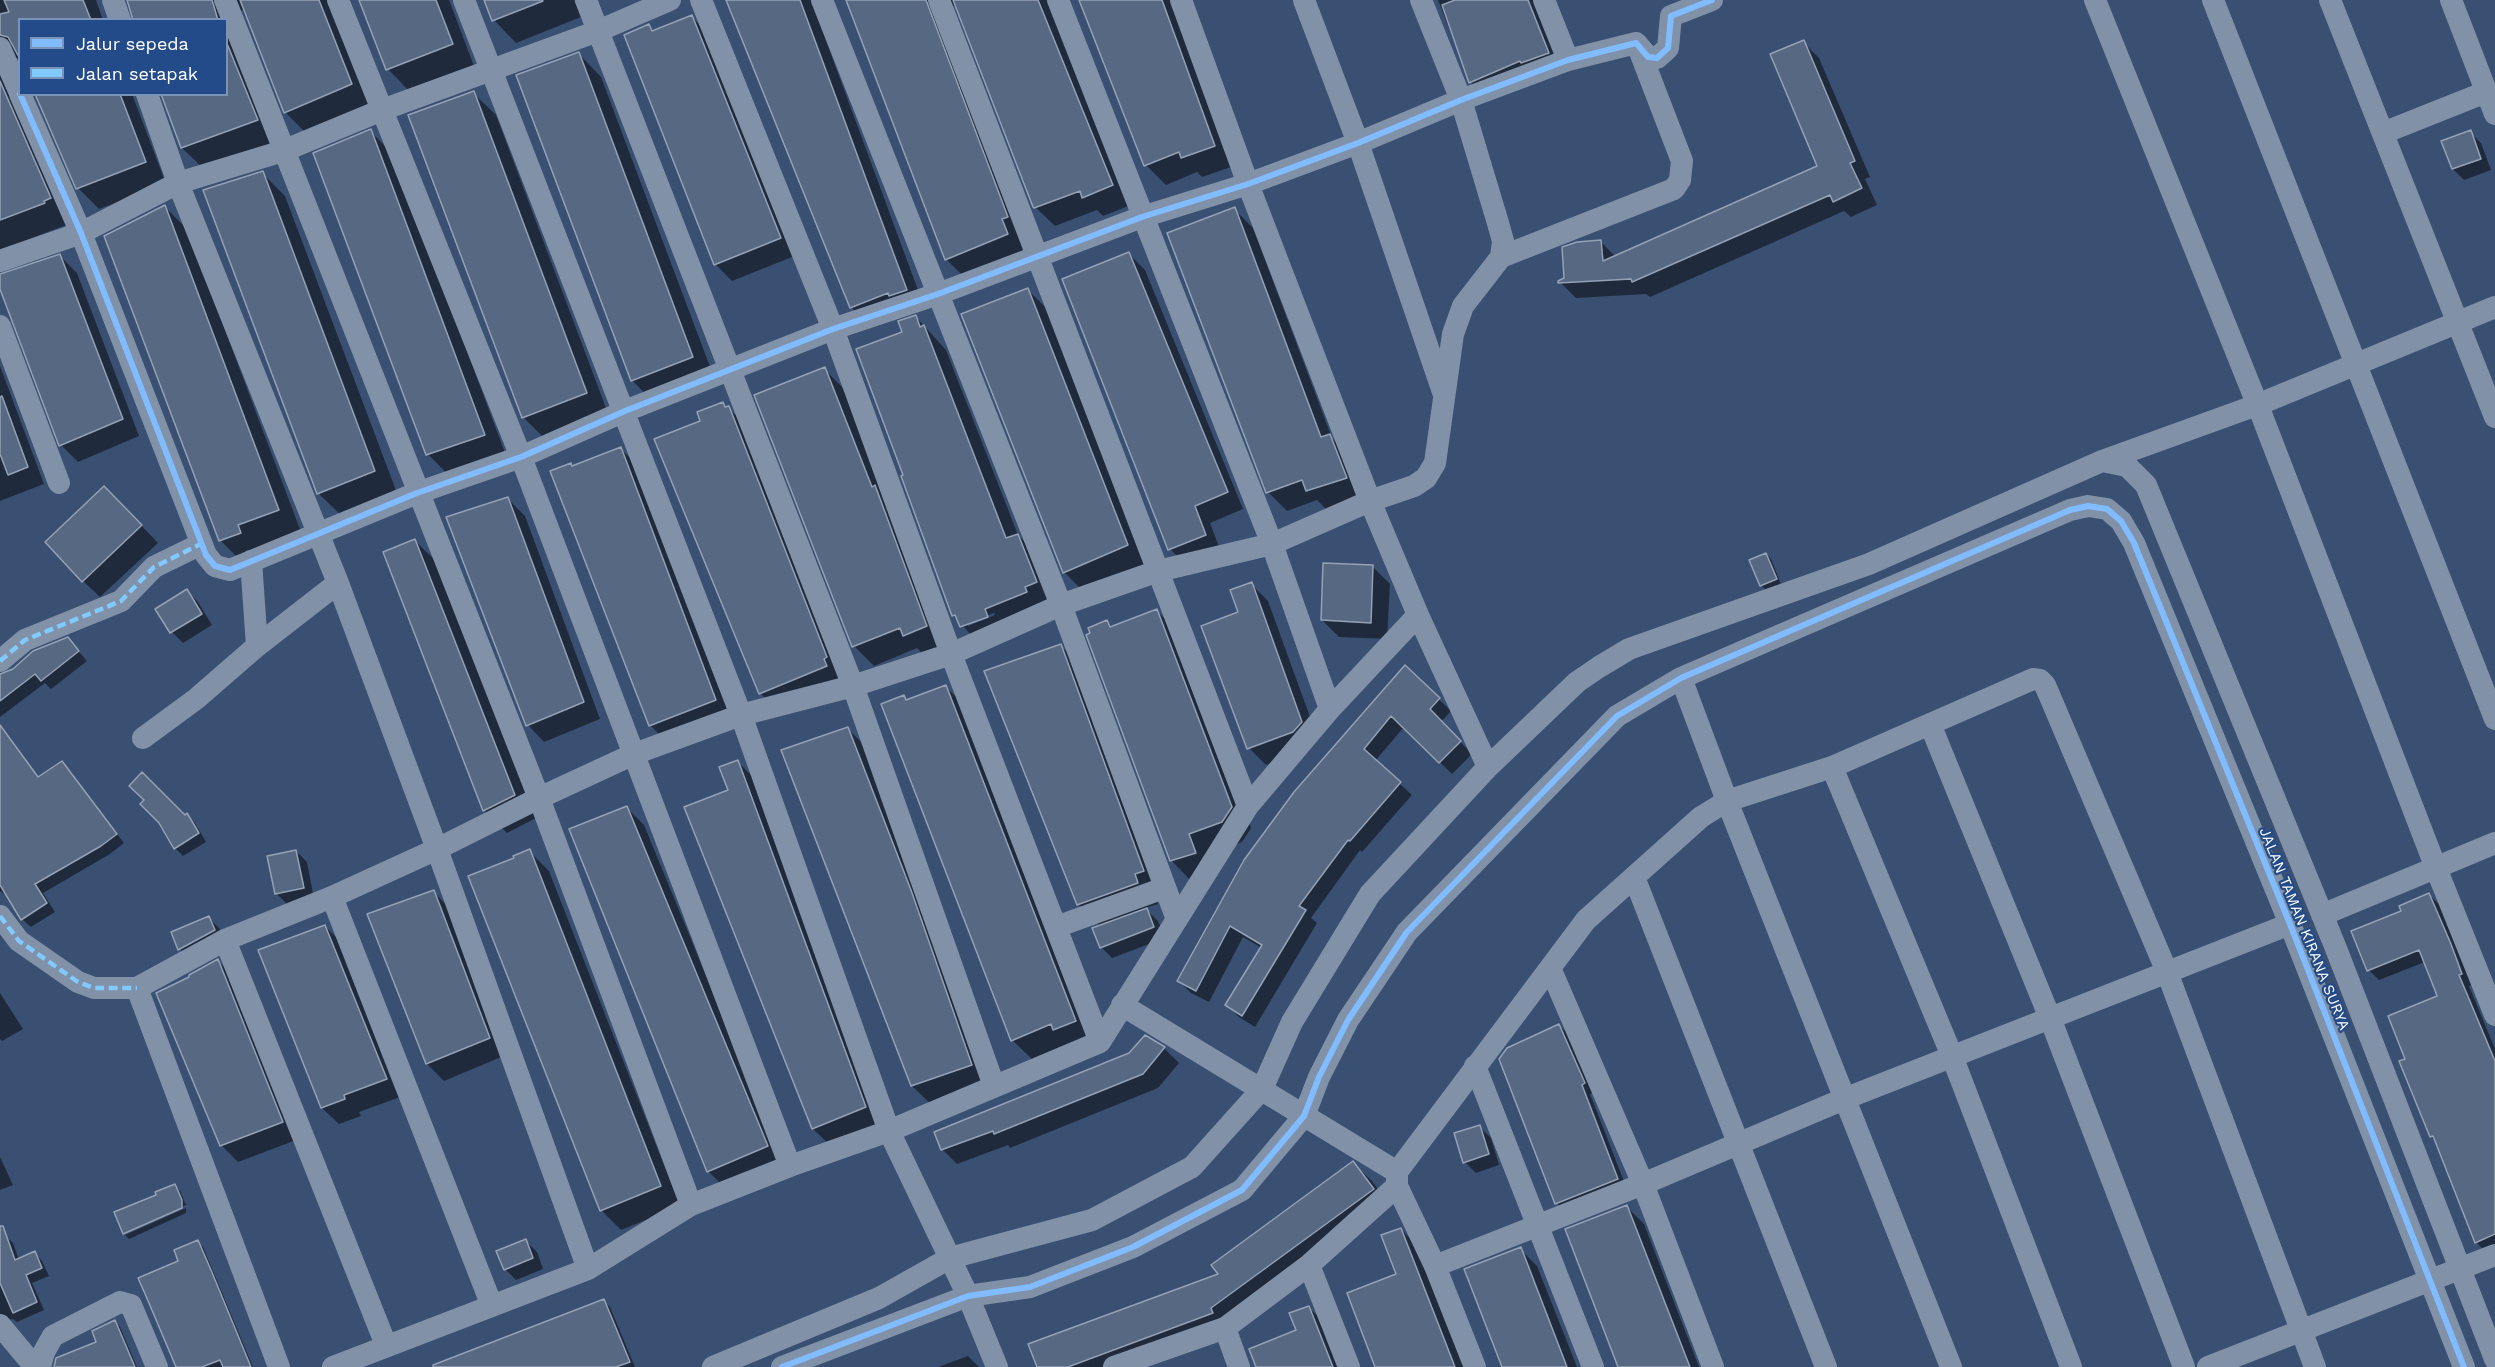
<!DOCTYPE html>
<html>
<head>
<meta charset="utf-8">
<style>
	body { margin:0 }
	#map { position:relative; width:2495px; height:1367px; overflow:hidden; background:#3a5072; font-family:"Work Sans",sans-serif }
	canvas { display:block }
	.legend { position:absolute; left:18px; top:18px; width:210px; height:78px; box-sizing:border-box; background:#234b89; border:2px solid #7b93b8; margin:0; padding:8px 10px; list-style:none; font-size:18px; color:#fff }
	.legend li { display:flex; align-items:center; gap:12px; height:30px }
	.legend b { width:30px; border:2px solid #7b93b8 }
</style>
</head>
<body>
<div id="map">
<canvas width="2495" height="1367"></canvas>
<ul class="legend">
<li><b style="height:8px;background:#80bcff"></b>Jalur sepeda</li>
<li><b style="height:8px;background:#80caff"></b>Jalan setapak</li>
</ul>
</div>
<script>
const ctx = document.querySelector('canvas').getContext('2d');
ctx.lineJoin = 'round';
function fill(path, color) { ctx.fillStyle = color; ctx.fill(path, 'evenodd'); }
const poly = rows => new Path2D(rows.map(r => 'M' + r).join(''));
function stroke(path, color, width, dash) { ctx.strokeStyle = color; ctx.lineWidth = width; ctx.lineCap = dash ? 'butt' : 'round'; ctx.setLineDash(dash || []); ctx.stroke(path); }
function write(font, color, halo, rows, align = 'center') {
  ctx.font = font + ' "Work Sans",sans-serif'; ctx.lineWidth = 4.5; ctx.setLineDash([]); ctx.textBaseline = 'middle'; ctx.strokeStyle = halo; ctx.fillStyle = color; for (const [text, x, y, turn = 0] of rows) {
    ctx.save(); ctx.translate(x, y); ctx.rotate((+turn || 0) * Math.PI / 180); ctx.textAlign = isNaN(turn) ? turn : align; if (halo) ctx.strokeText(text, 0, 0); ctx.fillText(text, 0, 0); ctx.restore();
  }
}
fill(poly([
	[0,0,96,0,103,20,20,20,20,57,10,62,66,225,0,250],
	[129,0,332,0,373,107,308,135,285,112,244,9,236,15,279,143,205,170,182,148,162,94,226,94,226,20,134,20],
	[361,0,449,0,474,66,410,92,388,69],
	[486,0,574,0,581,17,516,43,494,20],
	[728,0,811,0,925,309,870,326,851,307],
	[848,0,1047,0,1131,205,1103,216,1097,210,1055,226,1034,206,957,6,953,6,1026,253,965,278,946,259],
	[1081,0,1173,0,1234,166,1202,177,1197,172,1166,185,1146,165],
	[1438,0,1533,0,1558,63,1481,92,1470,82],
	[692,17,709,34,797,255,732,281,715,264,649,26,655,32],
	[1803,42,1819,58,1870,177,1865,179,1877,205,1851,217,1844,211,1650,297,1646,294,1576,298,1560,282,1566,279,1601,242,1616,257,1819,167],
	[579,54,601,77,715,380,654,403,632,380],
	[473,93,496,115,609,416,546,440,523,417],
	[37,94,132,94,166,184,99,209,78,188],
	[370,131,393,154,507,458,450,477,428,454,315,154],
	[2470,132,2481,143,2491,170,2464,180,2453,169],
	[262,173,285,196,397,493,341,515,318,493],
	[165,207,187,229,301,532,243,563,220,540],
	[1234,209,1253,228,1332,438,1348,455,1365,497,1326,509,1317,500,1287,511,1268,492],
	[1129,254,1145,270,1243,509,1210,523,1221,552,1186,565,1170,549],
	[60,256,77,273,139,436,78,462,61,445,0,285,0,276],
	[1028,290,1048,310,1147,565,1084,592,1064,572],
	[916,317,946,350,1018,535,1041,558,1059,605,984,649,953,615,905,476,904,333],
	[994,613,995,615,968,626,968,623],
	[0,366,44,484,0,501],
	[824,369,844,389,946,646,924,655,917,648,874,666,854,646],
	[723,404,749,427,846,677,781,713,760,693,702,422],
	[621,449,638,466,732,717,667,742,650,725,573,468],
	[508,499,525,516,600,719,544,742,528,725,448,518],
	[121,504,158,543,100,597,83,581],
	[415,541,438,563,536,818,507,833,484,810],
	[1766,554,1771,559,1781,584,1766,590,1761,585],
	[1373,567,1390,584,1387,639,1339,637,1322,620],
	[1251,584,1268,601,1318,739,1310,749,1266,765,1249,748,1240,613],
	[187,591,198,602,212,625,183,643,172,632,157,609],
	[1157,611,1177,631,1251,828,1242,842,1208,855,1191,881,1171,860,1107,622,1113,628],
	[68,639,87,661,51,689,45,683,0,717,0,676],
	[1061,646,1081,666,1164,891,1154,895,1158,904,1145,908,1158,921,1165,938,1112,958,1101,947,1101,927,1078,904],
	[1405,667,1451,711,1441,722,1472,754,1452,774,1404,727,1375,761,1412,795,1362,852,1360,850,1311,918,1317,923,1255,1027,1239,1017,1227,1005,1262,948,1243,937,1209,1002,1191,993,1179,981],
	[946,687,968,709,1097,1044,1035,1062,1012,1040,904,697,908,701],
	[0,726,39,778,62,763,124,843,110,854,43,893,55,912,31,927,22,919,10,898,0,891],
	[847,728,870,751,994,1087,935,1108,912,1086],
	[738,762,758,782,885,1127,833,1148,813,1129],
	[627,808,644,825,783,1163,725,1188,708,1171],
	[187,815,195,823,206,842,183,856,175,848,160,822],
	[296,851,307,862,314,899,287,904,276,893],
	[529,851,549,871,680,1206,621,1230,601,1210,516,859],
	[434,892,450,909,506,1055,444,1081,427,1064,369,915],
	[2429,895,2440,905,2472,985,2469,986,2495,1049,2495,1249,2486,1252,2476,1242,2437,1142,2431,1136,2407,1059,2439,997,2425,962,2379,980,2369,970,2403,911],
	[209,918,220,929,225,942,191,960,180,949,173,932],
	[325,926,342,943,403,1096,359,1112,361,1116,339,1124,322,1108],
	[218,961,235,978,299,1139,238,1162,221,1145,191,978],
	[0,993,23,1029,2,1041,0,1039],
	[1559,1025,1569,1035,1594,1093,1590,1094,1627,1189,1566,1213,1557,1203],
	[1145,1037,1164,1048,1179,1063,1158,1088,1010,1148,1008,1145,957,1164,942,1149,1130,1054],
	[1480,1127,1491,1138,1499,1165,1476,1173,1465,1162],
	[0,1157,13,1185,0,1190],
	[1353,1163,1372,1181,1390,1206,1227,1325,1130,1367,1038,1367,1220,1275],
	[175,1186,180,1191,186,1205,124,1234,116,1213,158,1196],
	[1627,1207,1644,1224,1699,1367,1620,1367],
	[186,1208,186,1213,129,1239,125,1235],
	[1401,1229,1420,1249,1466,1367,1377,1367,1398,1275],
	[5,1235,13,1243,19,1260,35,1253,42,1261,49,1276,32,1283,44,1310,17,1322,13,1319,4,1320,0,1316,0,1237],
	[525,1240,537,1252,543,1269,516,1280,505,1269],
	[197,1242,203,1247,253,1367,177,1367,180,1262],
	[1520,1249,1537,1266,1577,1367,1503,1367],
	[604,1301,610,1307,635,1367,434,1367],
	[1309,1308,1326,1324,1342,1367,1258,1367,1298,1331],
	[115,1321,120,1327,137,1367,61,1367,98,1342],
	[968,1356,979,1367,938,1367]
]), '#0007');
const building = poly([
	[4,0,83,0,91,20,20,20,20,59,8,37,0,35,0,14,9,12,4,0],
	[127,0,212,0,218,20,133,20,127,0],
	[240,0,319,0,352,84,284,113,240,0],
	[359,0,436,0,453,44,386,70,359,0],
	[484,0,542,0,543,1,492,21,484,0],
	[726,0,800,0,907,290,889,296,888,293,850,308,726,0],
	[846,0,926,0,1008,217,1002,219,1008,234,945,260,846,0],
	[953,0,1038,0,1113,185,1082,198,1080,191,1034,208,1033,207,953,0],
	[1079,0,1162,0,1215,146,1181,158,1179,152,1144,166,1079,0],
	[1455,0,1528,0,1549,53,1521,63,1520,61,1469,83,1442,5,1455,0],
	[692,15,781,238,714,265,624,35,649,24,652,31,692,15],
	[1804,40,1855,161,1850,163,1862,188,1833,202,1830,195,1632,282,1631,279,1558,283,1558,281,1564,278,1562,247,1577,242,1601,240,1603,261,1817,166,1770,54,1804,40],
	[226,41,258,120,181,148,161,94,226,94,226,41],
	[579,52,693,357,631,381,516,75,579,52],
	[0,81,51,198,44,201,45,203,0,220,0,81],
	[474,91,587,393,522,418,408,115,474,91],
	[35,94,120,94,146,162,76,189,35,94],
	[371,129,485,435,426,455,313,153,371,129],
	[2471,130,2481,159,2452,169,2441,141,2471,130],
	[263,171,375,471,317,494,203,190,263,171],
	[165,205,279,510,238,525,241,533,219,541,104,236,165,205],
	[1235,207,1321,437,1330,434,1347,478,1306,491,1302,480,1266,493,1167,233,1235,207],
	[1129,252,1228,492,1195,506,1206,535,1168,550,1062,279,1129,252],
	[60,254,123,419,59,446,0,289,0,274,60,254],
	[1028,288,1128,545,1063,573,961,314,1028,288],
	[916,315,920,327,924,325,1006,538,1018,534,1037,582,1025,587,1027,592,985,609,988,617,960,627,955,615,952,616,901,476,903,475,856,349,902,332,898,321,916,315],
	[825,367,872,487,875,485,927,626,903,636,900,628,852,647,754,395,825,367],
	[2,396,28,467,8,475,0,454,0,397,2,396],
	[723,402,725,407,729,406,827,657,824,659,827,666,759,694,654,439,700,421,697,412,723,402],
	[621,447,716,700,649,726,550,471,571,463,572,466,621,447],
	[104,486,142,525,82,582,45,542,104,486],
	[508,497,584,702,526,726,446,517,508,497],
	[415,539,515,795,483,811,383,552,415,539],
	[1766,553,1777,579,1760,586,1749,560,1766,553],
	[1323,563,1373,565,1371,623,1321,620,1323,563],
	[1252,582,1302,722,1293,732,1247,749,1201,626,1238,612,1230,590,1252,582],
	[187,589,202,614,170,633,155,609,187,589],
	[1157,609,1232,807,1222,822,1189,834,1196,853,1170,861,1086,635,1090,633,1088,628,1107,620,1110,627,1157,609],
	[68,637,79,651,41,681,35,674,0,701,0,674,13,669,33,651,68,637],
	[1061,644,1144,871,1135,874,1138,883,1077,905,984,671,1061,644],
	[1405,665,1440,698,1430,709,1461,741,1439,763,1391,716,1364,749,1401,782,1350,841,1348,840,1299,906,1306,910,1242,1016,1225,1005,1262,945,1230,926,1196,991,1177,981,1244,860,1294,792,1405,665],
	[946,685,1076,1021,1053,1030,1051,1024,1011,1041,881,704,904,695,906,700,946,685],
	[0,725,38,777,62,761,117,834,101,846,35,884,47,903,21,920,0,885,0,725],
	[848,727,911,890,972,1065,911,1086,781,750,848,727],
	[738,760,866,1107,812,1129,684,807,728,790,719,767,738,760],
	[142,772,185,815,187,813,199,833,174,849,159,823,140,804,144,800,129,786,142,772],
	[627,806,768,1146,707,1172,569,829,627,806],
	[530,849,661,1186,600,1211,468,876,514,858,513,856,530,849],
	[296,850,304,888,275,894,267,856,296,850],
	[434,890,490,1038,426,1064,367,914,434,890],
	[2429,893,2451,944,2462,974,2459,975,2495,1061,2495,1234,2475,1243,2433,1136,2430,1137,2399,1061,2405,1059,2388,1016,2437,996,2436,993,2419,950,2367,971,2351,931,2401,911,2399,906,2429,893],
	[1147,908,1154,927,1100,948,1092,928,1147,908],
	[209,916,215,930,178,950,171,932,209,916],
	[325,925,387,1079,344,1095,345,1099,321,1108,258,950,325,925],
	[218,959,283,1122,220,1146,156,993,189,977,189,975,218,959],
	[1559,1024,1585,1083,1582,1085,1618,1179,1555,1204,1499,1059,1507,1048,1559,1024],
	[1145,1035,1165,1047,1143,1074,994,1134,993,1131,941,1150,934,1132,1129,1053,1145,1035],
	[1480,1125,1489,1154,1463,1163,1454,1133,1480,1125],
	[1353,1161,1374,1189,1211,1308,1213,1313,1068,1367,1037,1367,1028,1344,1218,1274,1211,1265,1353,1161],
	[175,1184,182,1200,182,1208,123,1234,114,1212,156,1195,155,1192,175,1184],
	[1627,1205,1690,1367,1618,1367,1565,1229,1627,1205],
	[0,1226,3,1226,15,1260,35,1251,42,1268,26,1275,37,1302,13,1313,0,1283,0,1226],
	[1401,1228,1455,1367,1375,1367,1347,1293,1396,1274,1381,1235,1401,1228],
	[526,1239,533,1258,504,1270,496,1251,526,1239],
	[198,1240,211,1270,251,1367,223,1367,220,1360,202,1367,176,1367,146,1296,138,1278,178,1261,174,1250,198,1240],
	[1521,1247,1567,1367,1502,1367,1464,1269,1521,1247],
	[604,1299,630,1362,616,1367,433,1367,433,1365,604,1299],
	[1309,1306,1333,1367,1256,1367,1249,1349,1296,1330,1289,1313,1309,1306],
	[115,1320,135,1367,54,1367,56,1358,96,1342,92,1331,115,1320]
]);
fill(building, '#566882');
stroke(building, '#95a1b5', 1.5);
stroke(poly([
	[113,0,120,20],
	[225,0,539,798,691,1205],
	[338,0,521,457,790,1166],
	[464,0,741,715,889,1131,968,1296,997,1367],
	[586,0,853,686,994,1086],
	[701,0,833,329,951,654,1100,1042],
	[822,0,1061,605,1176,917],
	[939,0,1248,806],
	[1058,0,1272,544,1330,709],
	[1181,0,1248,184,1370,501,1418,615,1488,767],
	[1304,0,1358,143,1443,392],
	[1421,0,1461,100,1498,223,1503,241,1501,257],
	[1544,0,1568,60],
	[2095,0,2262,416,2436,868,2495,1015],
	[2213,0,2495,719],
	[2330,0,2495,417],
	[2451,0,2495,114],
	[0,48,20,93],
	[20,94,81,233,206,555,215,566,230,570,417,493,521,457,625,411,833,329,938,294,1142,217,1248,184,1358,143,1461,100,1568,60,1636,43,1648,57,1657,58,1668,48,1671,16,1712,0],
	[147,94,178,183,338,583,437,849,588,1269],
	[2383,133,2486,92],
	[0,261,81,233,178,183,283,151,382,110,598,31,670,0],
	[0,326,59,483],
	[2102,461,2127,466,2146,485,2335,946,2495,1359],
	[251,561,257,646],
	[0,661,25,640,121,601,154,567,201,544],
	[1681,678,1727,801,1951,1367],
	[1930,724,2050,1018,2184,1367],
	[143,738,196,699,257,646,338,583],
	[1832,767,1952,1056,2071,1367],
	[1634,877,1826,1367],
	[332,897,492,1306],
	[2322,915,2495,843],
	[0,916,19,941,78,982,94,988,137,988,225,940,332,897,437,849,539,798,634,754,741,715,853,686,951,654,1061,605,1158,571,1272,544,1370,501,1414,486,1426,478,1435,463,1453,334,1463,306,1501,257,1674,189,1680,180,1682,161,1637,44],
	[1056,927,1164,888],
	[225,940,386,1345],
	[1551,970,1643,1184,1713,1367],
	[137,988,279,1367],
	[1122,1005,1397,1172],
	[1475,1066,1593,1367],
	[1397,1186,1435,1266,1475,1367],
	[1309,1265,1349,1367],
	[1435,1266,1643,1184,1844,1099,2290,924],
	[0,1325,35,1367],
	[1225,1328,1239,1367],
	[40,1367,44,1352,53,1336,120,1302,131,1305,157,1367],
	[333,1367,588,1269,691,1205,790,1166,889,1131,1100,1042,1248,806,1330,709,1418,615],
	[713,1367,879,1298,950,1258,1092,1220,1192,1167,1262,1089,1292,1022,1370,894,1488,767,1577,682,1599,667,1629,649,1869,564,2102,461,2257,405,2495,307],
	[782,1367,968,1296,1030,1287,1133,1247,1242,1190,1304,1116,1319,1077,1348,1020,1407,932,1617,716,1681,678,2070,510,2088,506,2107,509,2121,521,2134,543,2290,924,2464,1367],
	[1114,1367,1225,1328,1309,1265,1397,1186,1397,1172,1586,920,1701,817,1727,801,1832,767,2033,679,2040,680,2045,685,2167,972,2315,1367],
	[2208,1367,2495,1255]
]), '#8191a7', 22);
stroke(poly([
	[0,661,25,640,121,601,154,567,201,544],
	[0,916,19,941,78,982,94,988,137,988]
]), '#80caff', 4.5, [9, 4.5]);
stroke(poly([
	[20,94,81,233,206,555,215,566,230,570,417,493,521,457,625,411,833,329,938,294,1142,217,1248,184,1358,143,1461,100,1568,60,1636,43,1648,57,1657,58,1668,48,1671,16,1712,0],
	[782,1367,968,1296,1030,1287,1133,1247,1242,1190,1304,1116,1319,1077,1348,1020,1407,932,1617,716,1681,678,2070,510,2088,506,2107,509,2121,521,2134,543,2290,924,2464,1367]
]), '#80bcff', 6);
write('15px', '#fff', '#234b89', [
	["JALAN TAMAN KIRANA SURYA",2304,929,68]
]);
</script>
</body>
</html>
